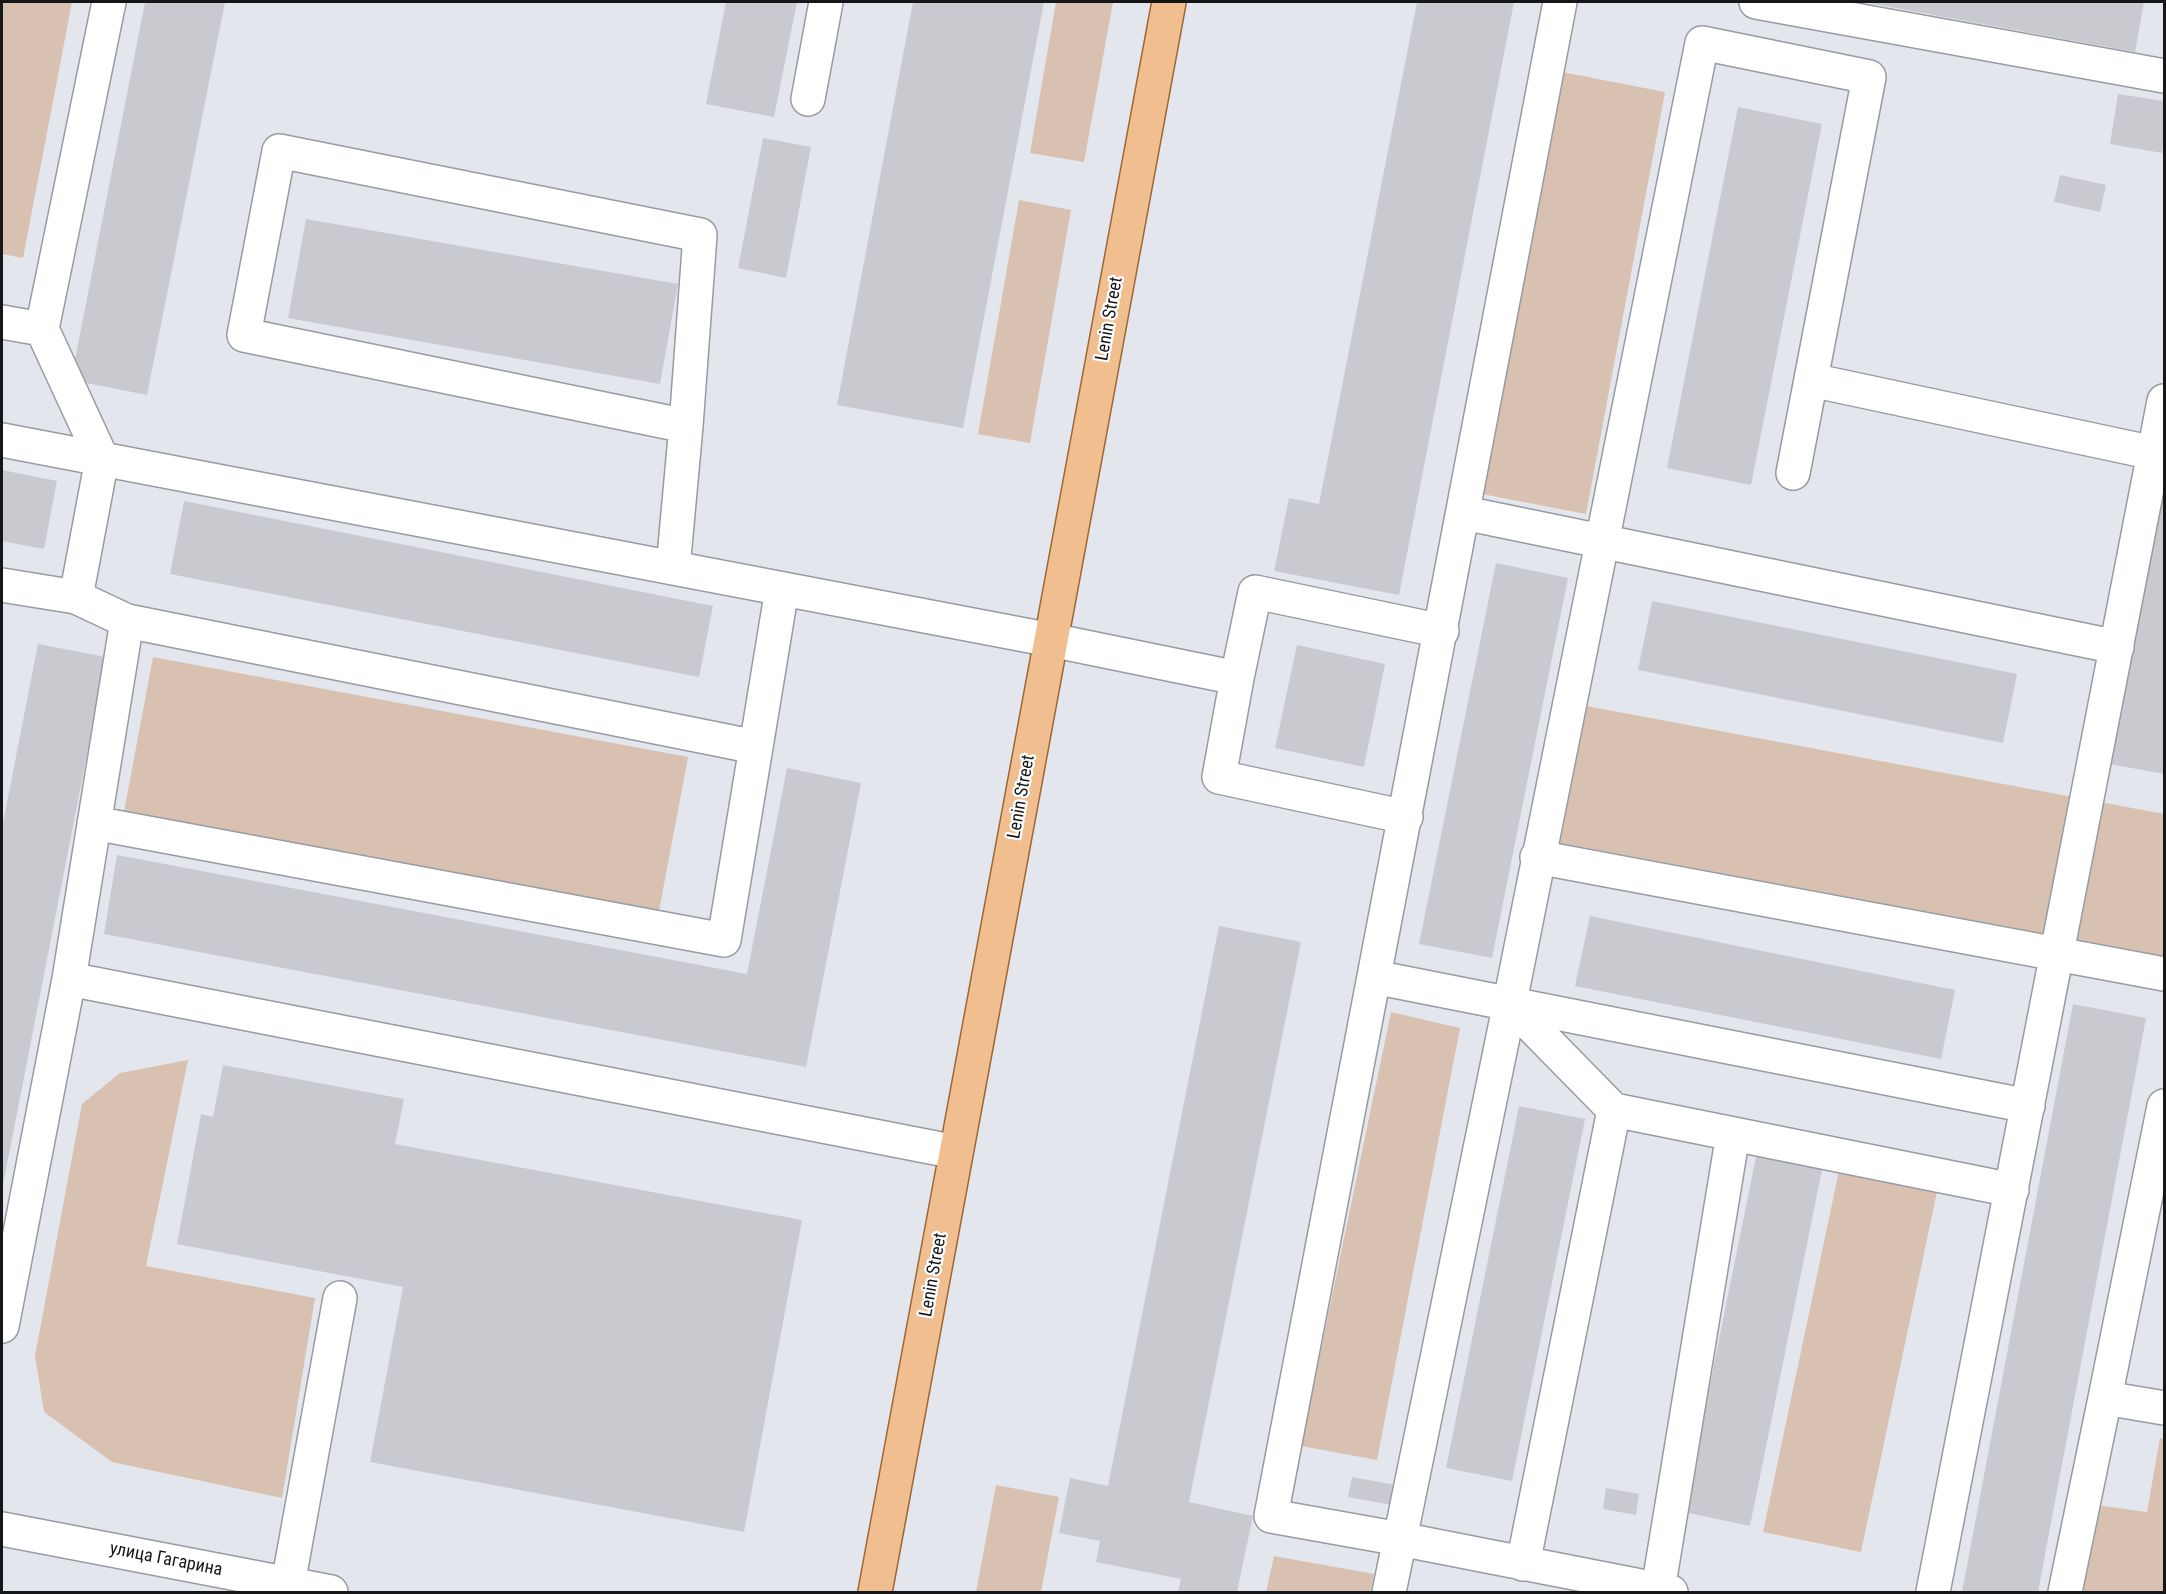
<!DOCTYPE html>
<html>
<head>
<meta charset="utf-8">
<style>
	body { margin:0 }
	#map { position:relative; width:2166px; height:1594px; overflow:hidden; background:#e4e6ed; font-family:"Roboto Condensed",sans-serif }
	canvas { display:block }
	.frame { position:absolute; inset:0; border:3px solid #151618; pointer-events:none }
</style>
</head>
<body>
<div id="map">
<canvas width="2166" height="1594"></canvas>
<div class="frame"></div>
</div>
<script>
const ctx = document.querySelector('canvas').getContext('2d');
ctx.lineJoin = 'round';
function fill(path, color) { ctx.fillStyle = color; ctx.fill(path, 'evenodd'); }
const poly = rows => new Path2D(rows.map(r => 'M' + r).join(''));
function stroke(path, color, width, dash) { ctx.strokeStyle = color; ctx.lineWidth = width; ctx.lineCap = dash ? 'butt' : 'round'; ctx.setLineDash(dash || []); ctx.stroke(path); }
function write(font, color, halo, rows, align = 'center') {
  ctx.font = font + ' "Roboto Condensed",sans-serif'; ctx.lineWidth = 4.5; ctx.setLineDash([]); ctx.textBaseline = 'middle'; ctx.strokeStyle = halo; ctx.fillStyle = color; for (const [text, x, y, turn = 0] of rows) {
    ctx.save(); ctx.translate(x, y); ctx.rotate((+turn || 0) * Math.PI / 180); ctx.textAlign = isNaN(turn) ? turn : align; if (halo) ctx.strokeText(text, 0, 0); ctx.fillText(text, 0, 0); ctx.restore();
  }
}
fill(poly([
	[2,2,72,2,23,258,2,254],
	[1056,2,1113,2,1084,162,1030,153],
	[1562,72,1665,92,1586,514,1482,494],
	[1019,200,1071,210,1030,443,978,434],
	[153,657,688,757,659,911,124,812],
	[1581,705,2164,814,2164,956,1555,842],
	[1391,1012,1460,1028,1377,1460,1301,1446],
	[188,1060,146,1266,315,1298,282,1498,112,1462,44,1412,35,1356,82,1104,120,1073],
	[1840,1166,1938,1187,1861,1552,1763,1532],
	[2160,1438,2164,1439,2164,1592,2079,1592,2096,1505,2147,1512],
	[996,1485,1059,1497,1041,1592,976,1592],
	[1274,1556,1374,1574,1370,1592,1266,1592]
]), '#d8c1b0');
fill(poly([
	[145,2,225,2,147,395,71,380],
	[726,2,797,2,774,117,706,104],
	[913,2,1044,2,963,428,837,405],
	[1417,2,1514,2,1399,595,1274,571,1289,498,1319,504],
	[1863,2,2144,2,2135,52],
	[2118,94,2164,101,2164,137,2162,153,2110,144],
	[1738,107,1822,124,1751,485,1667,468],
	[763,138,811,147,786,278,738,268],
	[2060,175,2106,185,2100,212,2054,202],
	[306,219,678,284,660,384,288,318],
	[2,470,57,481,44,549,2,541],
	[2164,481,2164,774,2110,764],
	[184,501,713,606,699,677,170,574],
	[1496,563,1568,578,1492,958,1419,944],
	[1652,601,2017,674,2003,743,1638,670],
	[38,644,106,657,3,1185,2,828],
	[1297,645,1385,664,1364,767,1275,748],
	[787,768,861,783,806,1067,104,934,117,855,747,974],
	[1590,916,1955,990,1941,1059,1575,986],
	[1219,926,1301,942,1189,1502,1253,1516,1237,1592,1178,1592,1181,1579,1096,1562,1100,1541,1059,1533,1070,1478,1108,1486],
	[2073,1004,2146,1018,2038,1592,1962,1592],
	[223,1065,404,1099,395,1144,802,1220,744,1532,370,1462,403,1287,177,1244,201,1114,213,1117],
	[1519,1106,1585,1119,1512,1481,1446,1468],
	[1757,1152,1823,1165,1750,1526,1684,1512],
	[1352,1477,1401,1486,1398,1506,1348,1497],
	[1606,1488,1639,1494,1636,1515,1603,1509]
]), '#c8cad0');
const minor = poly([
	[1756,2,2164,76],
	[808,99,826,2],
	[2,322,42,329],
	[1811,380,2154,453],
	[2,440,1051,640,1237,678,1255,592,1442,631],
	[1464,513,2117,647],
	[673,568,686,426,700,235,279,151,244,335,686,426],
	[2,585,76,597,102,459,42,329,109,2],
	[127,621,756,747,782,589],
	[1237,678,1219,777,1406,817],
	[94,823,724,940,756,747],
	[1537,857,2164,974],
	[1374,977,2028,1106],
	[69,979,956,1152],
	[1510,1004,1614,1110,2012,1190],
	[2,1326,69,979,127,621,76,597],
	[2105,1398,2164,1106],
	[2,1529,331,1592],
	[1523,1564,1614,1110],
	[288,1584,340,1298],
	[1658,1590,1733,1134],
	[1389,1592,1400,1539,1271,1516,1560,2],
	[1671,1592,1400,1539,1505,1027,1702,43,1869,77,1793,473],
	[1933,1592,2164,401],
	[2065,1592,2105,1398,2164,1408]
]);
const major = poly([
	[875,1592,1169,2]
]);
stroke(minor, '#989ba1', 36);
stroke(major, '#9d6735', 36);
stroke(minor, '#fff', 33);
stroke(major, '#f0be8f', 33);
write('18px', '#151618', '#fff', [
	["Lenin Street",1110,319,-80],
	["Lenin Street",1022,797,-80],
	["Lenin Street",934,1275,-80],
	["улица Гагарина",166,1560,11]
]);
</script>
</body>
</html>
